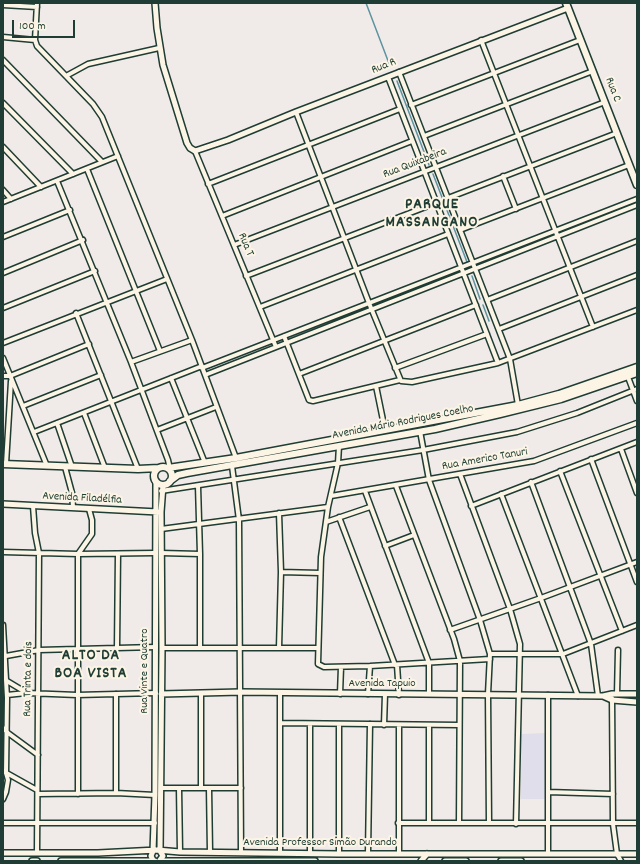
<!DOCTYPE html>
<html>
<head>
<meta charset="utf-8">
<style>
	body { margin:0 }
	#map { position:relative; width:640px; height:864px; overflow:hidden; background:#f0ebe8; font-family:Dekko,sans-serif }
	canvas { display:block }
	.frame { position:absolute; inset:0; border:4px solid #1f3d34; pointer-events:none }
	.scale { position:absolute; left:12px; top:20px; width:63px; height:18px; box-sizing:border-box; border:2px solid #1f3d34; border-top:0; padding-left:5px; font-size:12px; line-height:14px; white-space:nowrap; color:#1f3d34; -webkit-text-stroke:3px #fcf5e5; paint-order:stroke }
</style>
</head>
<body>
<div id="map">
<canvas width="640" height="864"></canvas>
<div class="frame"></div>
<div class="scale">100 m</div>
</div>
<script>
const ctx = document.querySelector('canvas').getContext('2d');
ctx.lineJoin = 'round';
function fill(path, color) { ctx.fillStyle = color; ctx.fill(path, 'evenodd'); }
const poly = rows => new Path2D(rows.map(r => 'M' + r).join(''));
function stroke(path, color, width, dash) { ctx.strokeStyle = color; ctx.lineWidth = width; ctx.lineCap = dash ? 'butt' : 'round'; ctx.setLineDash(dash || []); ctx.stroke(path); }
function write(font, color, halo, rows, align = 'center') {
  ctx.font = font + ' Dekko,sans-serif'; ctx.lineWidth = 4; ctx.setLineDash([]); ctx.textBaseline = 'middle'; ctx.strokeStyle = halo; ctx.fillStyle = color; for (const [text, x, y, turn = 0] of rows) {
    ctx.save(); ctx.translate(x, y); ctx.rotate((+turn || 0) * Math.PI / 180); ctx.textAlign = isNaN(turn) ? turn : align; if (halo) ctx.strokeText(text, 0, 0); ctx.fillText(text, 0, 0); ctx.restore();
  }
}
fill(poly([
	[545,733,545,799,521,799,521,734]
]), '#e1deeb');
stroke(poly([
	[366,3,390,66],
	[397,81,429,165],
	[433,174,467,262],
	[472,276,480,299],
	[483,305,489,321]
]), '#5c939f', 1.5);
const minor = poly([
	[37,3,35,40,37,46,93,104,102,117,192,340,236,458],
	[3,5,37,7],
	[3,37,35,40],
	[481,40,593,327],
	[3,60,102,162],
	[399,72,510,359,518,405],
	[66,76,88,64,159,48],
	[388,77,498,363],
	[3,103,73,174],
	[411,105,580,40],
	[296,112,369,303,401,381,412,382,498,363,637,310],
	[424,136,593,71],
	[3,147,41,187],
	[195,151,276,347],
	[87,169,160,351],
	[503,176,516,209],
	[57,181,131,362,168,460,170,469],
	[208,184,400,109],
	[3,190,11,199],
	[448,198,617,133],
	[3,202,118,156],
	[222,216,412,141],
	[460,230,629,165],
	[3,237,70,210],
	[234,245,605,102],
	[3,273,83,240],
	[246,276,436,203],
	[487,300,637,241],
	[260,307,448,234],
	[3,308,95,271],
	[76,313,138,469],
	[499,329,637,275],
	[284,336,309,400,313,401,400,380],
	[3,343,167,279],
	[3,358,47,466],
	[131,362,192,340],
	[202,368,637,199],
	[395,368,487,334],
	[299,374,476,305],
	[205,375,637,205],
	[3,376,10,376,89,344],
	[628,377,637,401],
	[171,378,205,463],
	[376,386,385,430],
	[23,406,101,375],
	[84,413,105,468],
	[57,423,72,467],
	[157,430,216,407],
	[420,431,429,480,480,620,490,654,488,694,489,823],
	[34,432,202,366],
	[339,446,338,463,328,507,321,557,318,664,324,667,370,666,490,659],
	[621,449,637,493],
	[591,459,637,582],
	[6,464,11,381],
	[232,466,239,520,241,852],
	[65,467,72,493,73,507],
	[560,471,622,631],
	[460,474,510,609,520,644,516,824],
	[531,482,591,644,598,696],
	[198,486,200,554,200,647],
	[396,486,454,639,460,661,459,823],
	[161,491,423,450,517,432,577,413,637,389],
	[365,491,429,663,429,694],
	[501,494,578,696],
	[331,496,534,461,637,423],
	[33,506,35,533,39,553,37,852],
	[471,506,637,442],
	[279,513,281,572,279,648],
	[339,517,395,665],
	[326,522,370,507],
	[161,529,328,507],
	[385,546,414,535],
	[3,552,78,554,155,553],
	[161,553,200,554],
	[281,572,320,573],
	[3,625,7,698,6,773,8,780,6,792,3,799],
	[450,630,541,598,637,562],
	[117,648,118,554],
	[162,648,318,648],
	[490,654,563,654,637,625],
	[6,656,39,650,156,647],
	[397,665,399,695],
	[7,681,27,693,77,695,156,693],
	[201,693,201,787],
	[280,694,280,853],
	[340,694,341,667],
	[368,694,370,666],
	[617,694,618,650],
	[7,695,26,693],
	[612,698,613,824,617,854,621,861],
	[280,723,459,725],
	[310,724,310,853],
	[339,724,339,854],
	[384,725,385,694],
	[429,725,429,823],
	[3,728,8,733,38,755],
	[3,771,37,790],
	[161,788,241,788],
	[179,788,180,852],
	[209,788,210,852],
	[548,792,613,794],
	[116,793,116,694],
	[38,794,116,793,155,795],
	[78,794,78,554,92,534,92,520,89,509],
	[3,823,155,823],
	[398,823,637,823],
	[368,853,370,724],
	[399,853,399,725],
	[548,854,548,695]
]);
const tertiary = poly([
	[155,3,157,28,163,65,187,143,190,148,195,151,228,140,296,112,568,8],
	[3,504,158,512],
	[161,694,241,692,603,696,612,694,637,694],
	[603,696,612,700,637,702],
	[3,853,98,853,157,850,180,852,339,854,637,854],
	[153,860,151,856,153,851,155,795,156,481],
	[160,860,163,856,160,851,162,648,161,512,163,485],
	[32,861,37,861],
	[61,861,155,861],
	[160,861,315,861],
	[421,861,427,854],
	[445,861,466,861],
	[501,861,521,861]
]);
const primary = poly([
	[566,3,637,185],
	[3,464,138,469,159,468],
	'154 476a9 9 0 1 1 18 0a9 9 0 1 1-18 0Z',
	[168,468,236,458,518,405,559,394,637,367],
	[170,481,178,475,187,473,435,429,500,414,561,399,637,373]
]);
stroke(minor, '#1f3d34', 7);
stroke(tertiary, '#1f3d34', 8);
stroke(primary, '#1f3d34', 9);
stroke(minor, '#fcf5e5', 4);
stroke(tertiary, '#fcf5e5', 5);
stroke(primary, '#fcf5e5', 6);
write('12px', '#1f3d34', '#fcf5e5', [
	["Rua R",384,67,-22],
	["Rua C",612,90,69],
	["Rua Quixabeira",415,164,-21],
	["Rua T",245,245,67],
	["Avenida Mário Rodrigues Coelho",403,423,-11],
	["Rua Americo Tanuri",485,460,-10],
	["Avenida Filadélfia",82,499,3],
	["Rua Vinte e Quatro",145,671,-90],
	["Rua Trinta e dois",29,679,-89],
	["Avenida Tapuio",382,684],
	["Avenida Professor Simão Durando",320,843]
]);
ctx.letterSpacing = '1px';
write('bold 16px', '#1f3d34', '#fcf5e5', [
	["PARQUE",432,206],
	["MASSANGANO",432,224],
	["ALTO DA",91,657],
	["BOA VISTA",91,675]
]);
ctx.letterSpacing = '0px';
</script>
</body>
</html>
